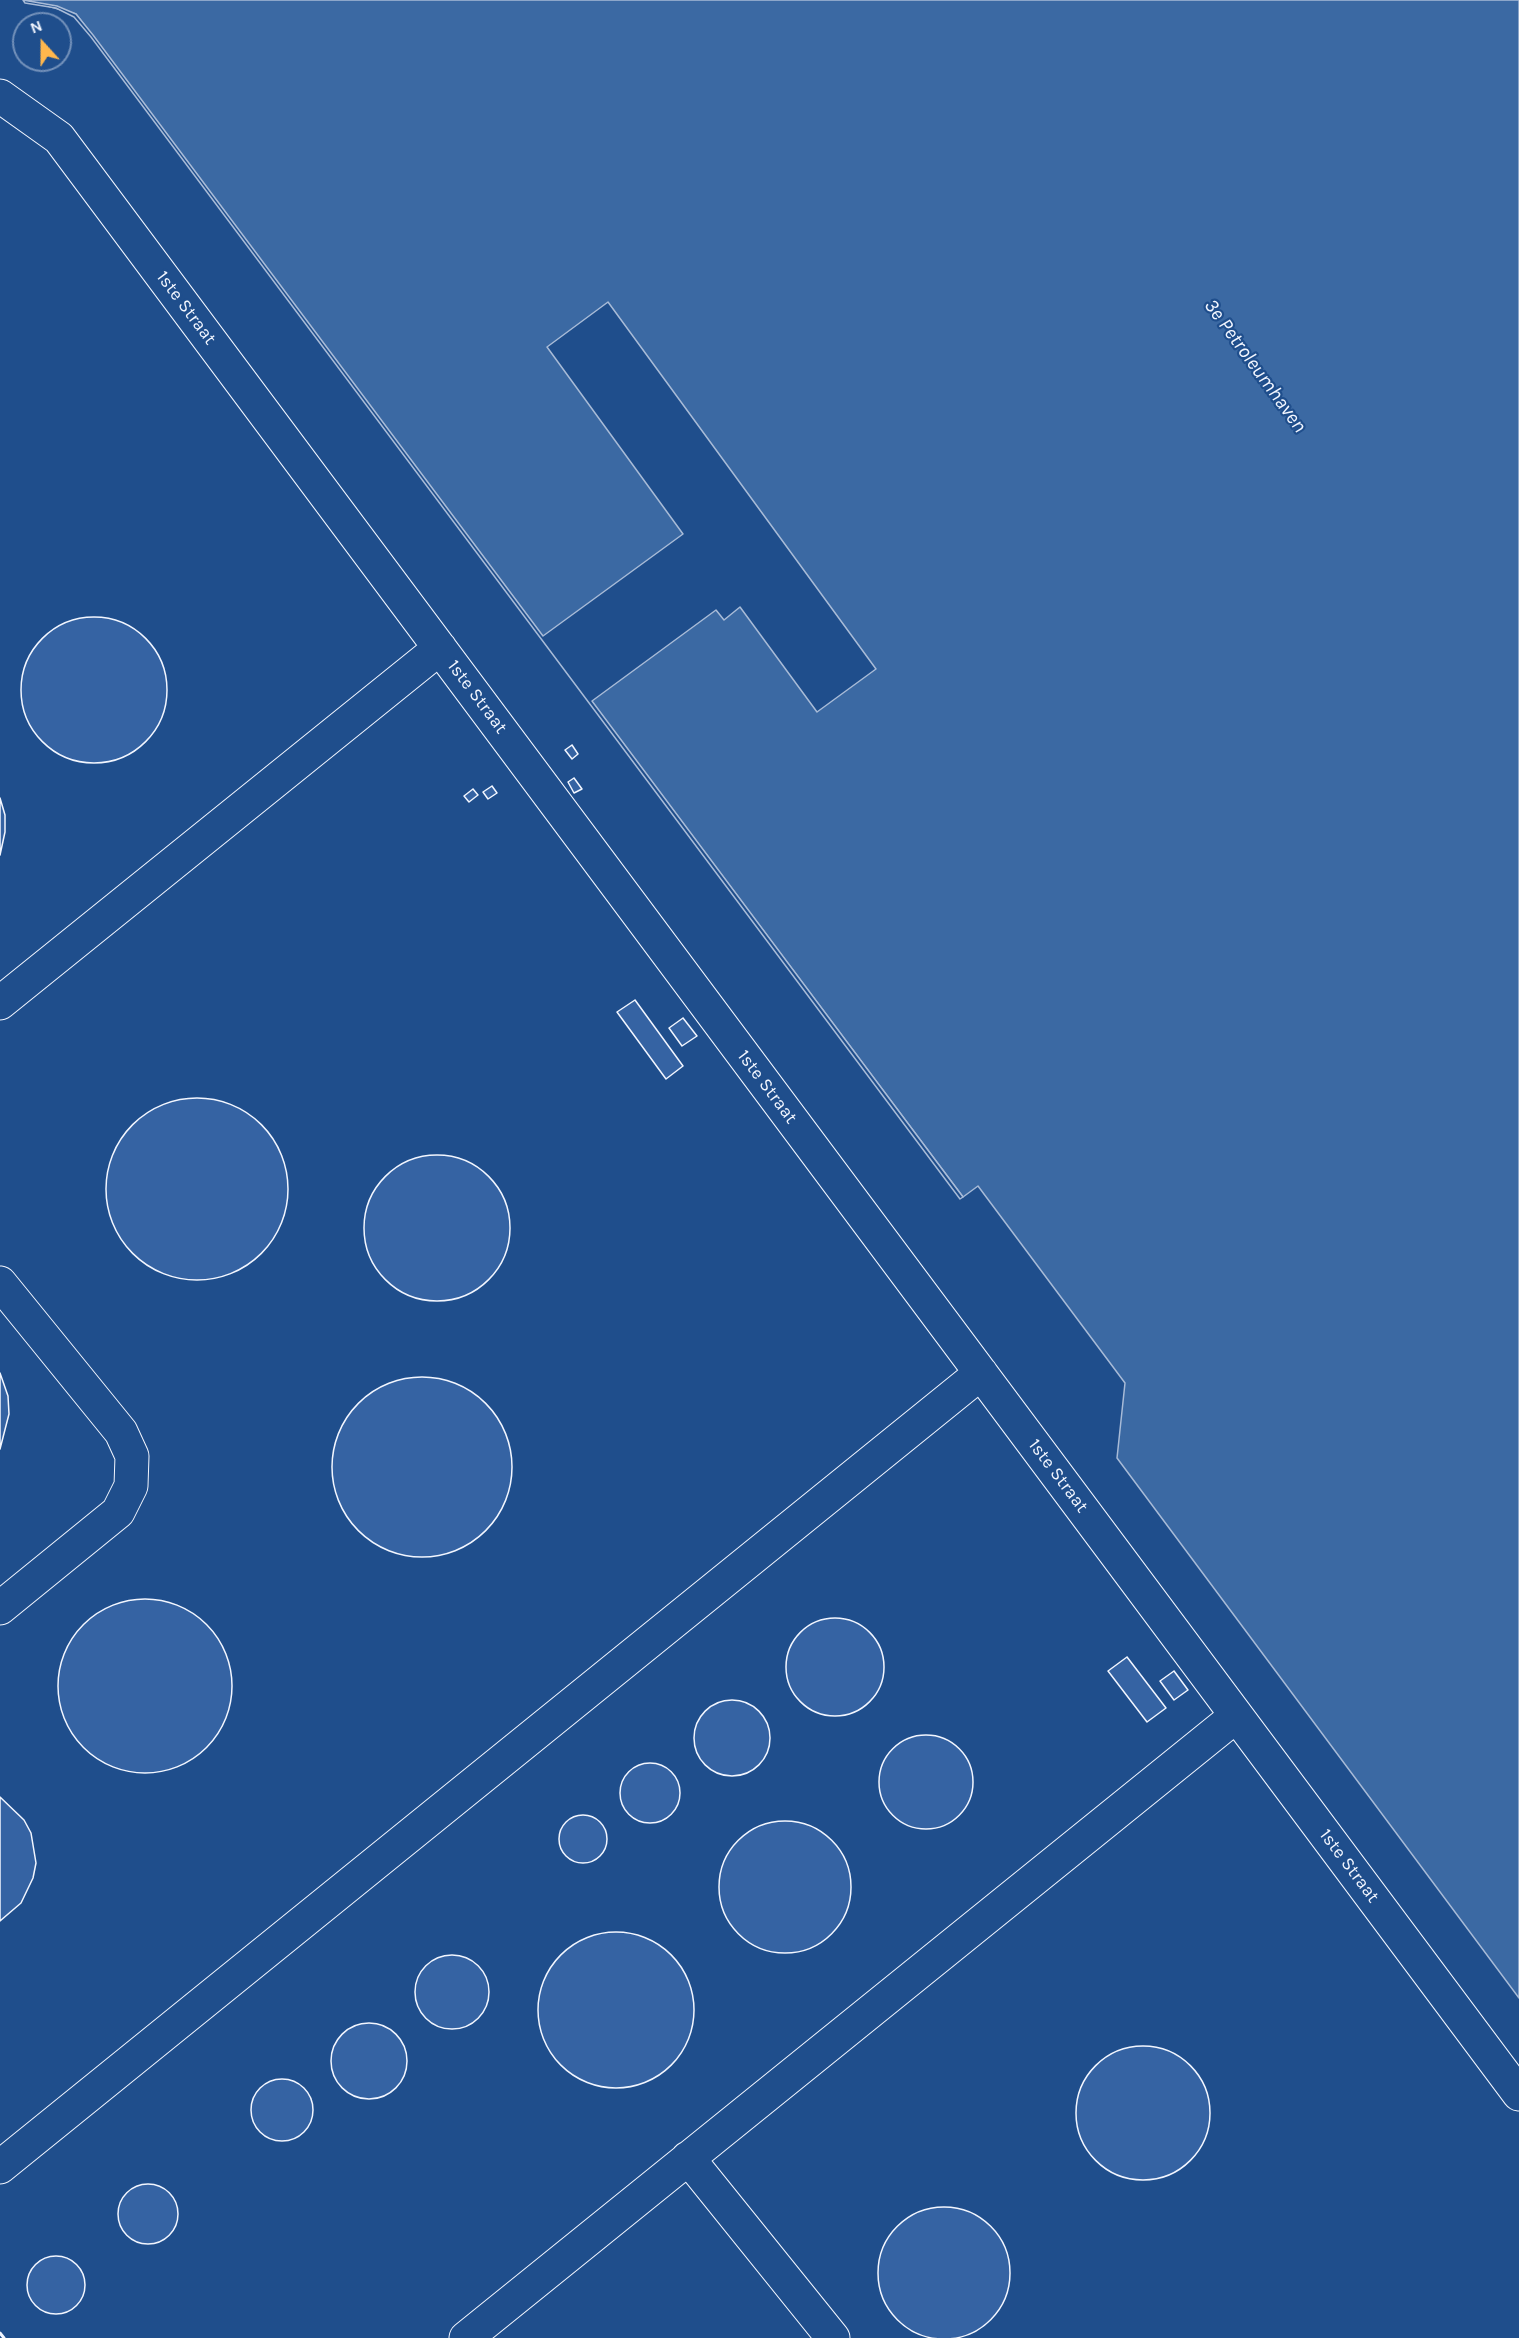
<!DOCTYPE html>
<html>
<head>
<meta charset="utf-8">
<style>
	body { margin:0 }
	#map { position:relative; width:1519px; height:2338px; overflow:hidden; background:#1f4e8c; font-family:Karla,sans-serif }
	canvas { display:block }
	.north { position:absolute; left:12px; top:12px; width:60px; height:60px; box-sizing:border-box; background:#1f4e8c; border:2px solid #7391ba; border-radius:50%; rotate:339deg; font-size:16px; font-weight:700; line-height:24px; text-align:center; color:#f2f6ff }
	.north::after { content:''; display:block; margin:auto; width:21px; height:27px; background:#ffb74d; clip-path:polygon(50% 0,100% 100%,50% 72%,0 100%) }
</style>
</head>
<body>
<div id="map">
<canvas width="1519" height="2338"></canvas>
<div class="north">N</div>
</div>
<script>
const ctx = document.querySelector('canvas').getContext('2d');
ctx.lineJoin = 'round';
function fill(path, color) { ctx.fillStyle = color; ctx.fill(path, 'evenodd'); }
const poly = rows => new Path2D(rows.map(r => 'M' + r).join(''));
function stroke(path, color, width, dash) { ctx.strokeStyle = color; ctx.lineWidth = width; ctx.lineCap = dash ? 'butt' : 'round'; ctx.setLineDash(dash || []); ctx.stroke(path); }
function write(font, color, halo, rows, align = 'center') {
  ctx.font = font + ' Karla,sans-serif'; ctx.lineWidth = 4.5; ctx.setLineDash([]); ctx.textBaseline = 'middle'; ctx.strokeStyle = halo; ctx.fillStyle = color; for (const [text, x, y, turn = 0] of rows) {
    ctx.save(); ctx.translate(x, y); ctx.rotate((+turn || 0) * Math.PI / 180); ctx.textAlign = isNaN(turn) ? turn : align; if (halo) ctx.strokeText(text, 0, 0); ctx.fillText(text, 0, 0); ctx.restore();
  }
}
const water = poly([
	[26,0,1519,0,1519,1998,1117,1458,1125,1383,978,1186,963,1197,76,14,26,0]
]);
fill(water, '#3b69a3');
stroke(water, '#a8bbd7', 1.5);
const pier = poly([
	[23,0,57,6,76,14,93,35,543,636,683,534,547,347,608,302,876,669,817,712,740,607,724,620,716,610,592,701,963,1197,960,1199,91,37,74,17,56,8,25,3,23,0]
]);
fill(pier, '#1f4e8c');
stroke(pier, '#a8bbd7', 1.5);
const building = poly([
	'21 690a73 73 0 1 1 146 0a73 73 0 1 1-146 0Z',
	[572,745,578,754,572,759,565,750,572,745],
	[574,778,582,789,574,793,568,782,574,778],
	[492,786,497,793,488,799,483,792,492,786],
	[473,789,478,795,469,802,464,796,473,789],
	[0,798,5,815,5,832,0,855,0,798],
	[635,1000,683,1066,666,1079,617,1012,635,1000],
	[683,1018,697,1036,682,1046,669,1028,683,1018],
	'106 1189a91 91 0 1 1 182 0a91 91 0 1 1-182 0Z',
	'364 1228a73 73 0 1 1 146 0a73 73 0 1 1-146 0Z',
	[0,1373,8,1396,9,1414,0,1449,0,1373],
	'332 1467a90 90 0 1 1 180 0a90 90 0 1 1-180 0Z',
	'58 1686a87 87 0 1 1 174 0a87 87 0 1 1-174 0Z',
	'786 1667a49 49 0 1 1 98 0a49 49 0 1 1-98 0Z',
	[1127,1657,1166,1708,1147,1722,1108,1671,1127,1657],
	[1174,1671,1188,1690,1174,1700,1160,1681,1174,1671],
	'694 1738a38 38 0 1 1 76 0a38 38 0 1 1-76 0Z',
	'879 1782a47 47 0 1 1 94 0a47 47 0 1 1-94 0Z',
	'620 1793a30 30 0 1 1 60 0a30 30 0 1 1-60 0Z',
	[0,1797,24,1820,31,1833,36,1863,33,1878,21,1903,0,1921,0,1797],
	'559 1839a24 24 0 1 1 48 0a24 24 0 1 1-48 0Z',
	'719 1887a66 66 0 1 1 132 0a66 66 0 1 1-132 0Z',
	'538 2010a78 78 0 1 1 156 0a78 78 0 1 1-156 0Z',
	'415 1992a37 37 0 1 1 74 0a37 37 0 1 1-74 0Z',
	'331 2061a38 38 0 1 1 76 0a38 38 0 1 1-76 0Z',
	'1076 2113a67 67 0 1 1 134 0a67 67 0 1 1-134 0Z',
	'251 2110a31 31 0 1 1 62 0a31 31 0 1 1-62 0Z',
	'118 2214a30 30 0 1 1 60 0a30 30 0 1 1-60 0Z',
	'878 2273a66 66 0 1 1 132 0a66 66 0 1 1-132 0Z',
	'27 2285a29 29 0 1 1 58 0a29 29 0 1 1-58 0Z'
]);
fill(building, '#3563a3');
stroke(building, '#f2f6ff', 1.5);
const minor = poly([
	[0,96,59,138,1519,2094],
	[0,1003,440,648],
	[0,1283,121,1432,132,1456,131,1486,118,1512,0,1608],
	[688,2158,833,2338],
	[0,2167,981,1373],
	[466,2338,1236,1716]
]);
stroke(minor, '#f2f6ff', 35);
stroke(minor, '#1f4e8c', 33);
stroke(poly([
	[0,2333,4,2338]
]), '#f2f6ff', 3);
write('18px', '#f2f6ff', '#1f4e8c', [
	["1ste Straat",186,308,53],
	["1ste Straat",477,697,53],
	["1ste Straat",767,1087,53],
	["1ste Straat",1058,1476,53],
	["1ste Straat",1349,1866,53]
]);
write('italic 20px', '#f2f6ff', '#1f4e8c', [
	["3e Petroleumhaven",1255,366,54]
]);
</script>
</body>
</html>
